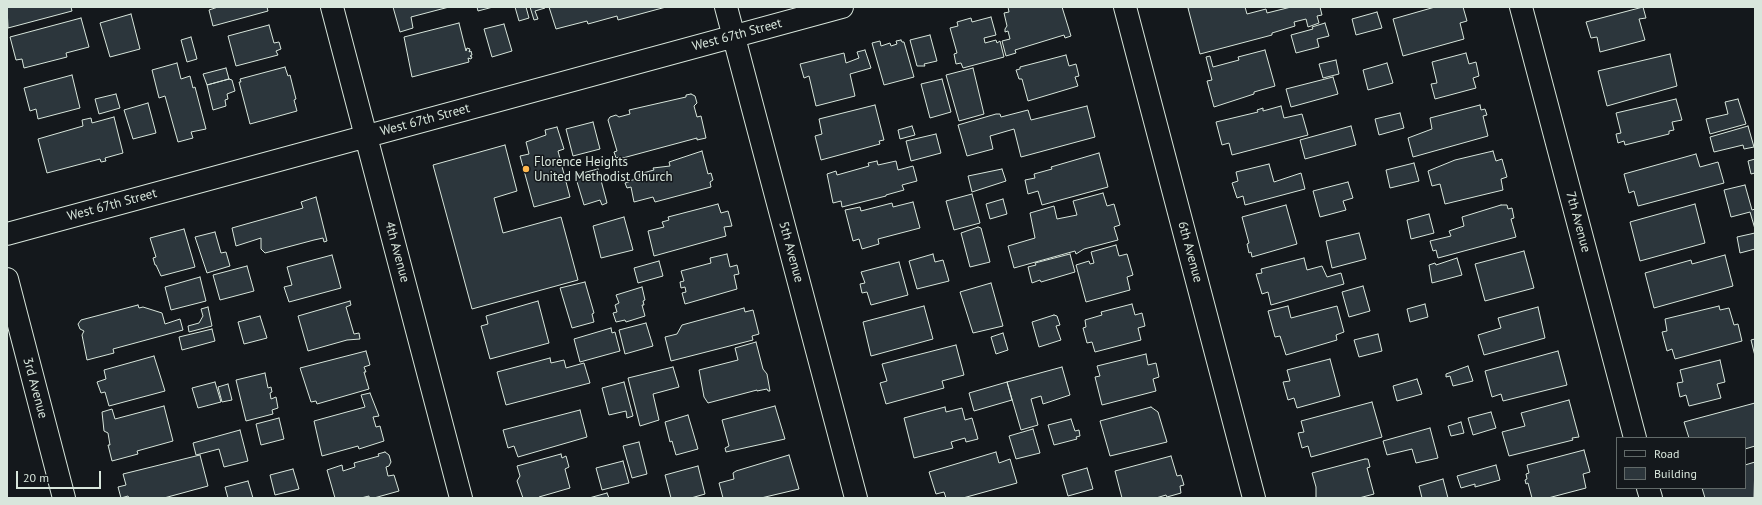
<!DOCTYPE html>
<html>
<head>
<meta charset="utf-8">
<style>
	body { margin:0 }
	#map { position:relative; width:1762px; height:505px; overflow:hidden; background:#14181c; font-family:"PT Sans",sans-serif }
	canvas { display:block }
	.frame { position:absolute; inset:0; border:8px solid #d8e6dc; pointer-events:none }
	.legend { position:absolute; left:1616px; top:437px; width:130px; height:52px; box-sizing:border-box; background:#14181c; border:1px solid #626a69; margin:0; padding:5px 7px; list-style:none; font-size:12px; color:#d8e6dc }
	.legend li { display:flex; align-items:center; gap:8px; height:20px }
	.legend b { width:20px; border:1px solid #626a69 }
	.scale { position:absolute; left:16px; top:471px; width:85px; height:18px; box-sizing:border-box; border:2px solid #d8e6dc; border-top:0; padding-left:5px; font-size:12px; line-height:14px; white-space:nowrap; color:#d8e6dc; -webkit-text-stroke:3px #14181c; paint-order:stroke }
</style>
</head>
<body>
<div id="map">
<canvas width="1762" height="505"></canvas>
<div class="frame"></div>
<ul class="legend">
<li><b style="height:5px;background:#14181c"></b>Road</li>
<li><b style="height:11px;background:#2c363c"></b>Building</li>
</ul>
<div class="scale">20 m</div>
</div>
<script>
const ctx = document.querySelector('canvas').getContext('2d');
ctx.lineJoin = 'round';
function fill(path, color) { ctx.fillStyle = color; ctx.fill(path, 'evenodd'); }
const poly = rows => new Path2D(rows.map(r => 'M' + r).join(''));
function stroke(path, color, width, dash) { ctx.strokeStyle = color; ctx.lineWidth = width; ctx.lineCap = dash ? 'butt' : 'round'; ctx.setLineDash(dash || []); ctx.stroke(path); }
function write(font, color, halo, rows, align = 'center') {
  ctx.font = font + ' "PT Sans",sans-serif'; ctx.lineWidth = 3; ctx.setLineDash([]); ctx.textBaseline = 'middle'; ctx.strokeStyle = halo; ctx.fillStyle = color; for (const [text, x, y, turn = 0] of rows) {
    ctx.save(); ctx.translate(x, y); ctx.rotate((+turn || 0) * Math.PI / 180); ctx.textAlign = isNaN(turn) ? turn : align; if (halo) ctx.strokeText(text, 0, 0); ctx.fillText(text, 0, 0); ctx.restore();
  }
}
const building = poly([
	[7,7,71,7,72,11,8,28,7,7],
	[267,7,268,11,213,26,209,10,218,7,267,7],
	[393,7,449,7,411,17,413,28,400,32,393,7],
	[477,7,493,7,478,11,477,7],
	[515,7,526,7,529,18,519,21,515,7],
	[530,7,544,7,545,8,535,11,538,19,534,20,530,7],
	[549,7,666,7,618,20,617,16,588,24,587,21,556,29,549,7],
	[1008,7,1062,7,1071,36,1065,38,1064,35,1015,50,1016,53,1006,56,1002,41,1010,39,1008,31,1005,32,1005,29,1007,26,1004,13,1009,12,1008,7],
	[1192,7,1245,7,1247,14,1266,9,1267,13,1291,7,1320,7,1322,15,1317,16,1319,23,1308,27,1306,19,1294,22,1295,26,1272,33,1272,35,1200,54,1188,8,1192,7],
	[1435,7,1463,7,1467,21,1460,23,1464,39,1403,56,1393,19,1435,7],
	[1643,7,1646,18,1639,19,1645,40,1600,52,1597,37,1591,38,1586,22,1643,7],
	[1377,12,1382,28,1356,35,1352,19,1377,12],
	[131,14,140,49,110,57,100,23,131,14],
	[991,17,996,35,984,38,985,43,996,40,997,43,1000,41,1004,57,963,68,961,63,956,64,954,54,957,53,950,28,958,26,957,22,971,18,972,22,991,17],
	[81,18,89,47,66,53,67,57,24,68,22,59,16,60,10,37,81,18],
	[459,23,466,51,467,48,470,49,469,52,471,51,472,55,470,56,472,57,471,59,468,58,469,62,412,77,404,37,459,23],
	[1325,23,1329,36,1317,39,1319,47,1296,53,1291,35,1313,29,1312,27,1325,23],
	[504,24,512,51,492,57,484,29,504,24],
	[269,25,274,43,279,42,281,49,276,51,278,55,236,66,228,36,269,25],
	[930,35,937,61,924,64,925,66,917,66,910,40,930,35],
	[191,37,197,59,187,62,181,40,191,37],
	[901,40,902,42,904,42,914,77,884,85,872,43,880,41,881,46,890,43,891,46,897,44,896,41,901,40],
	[865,50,871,68,850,74,855,96,816,106,809,76,804,78,800,64,844,53,846,63,859,58,857,52,865,50],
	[1265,50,1275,86,1254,92,1254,94,1214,107,1207,81,1212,80,1206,57,1210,56,1213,67,1239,60,1238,57,1265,50],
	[1466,53,1469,64,1476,62,1479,76,1473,78,1476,88,1435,99,1431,84,1437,83,1432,62,1466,53],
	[1670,54,1677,86,1607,106,1598,71,1670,54],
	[1066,55,1069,66,1076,64,1079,76,1075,77,1078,86,1028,101,1022,79,1019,79,1016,70,1020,69,1020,67,1066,55],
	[1336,60,1339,74,1323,78,1319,64,1336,60],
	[177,63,181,79,190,76,193,88,195,87,206,129,191,132,193,138,178,142,165,96,159,98,152,70,177,63],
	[1387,63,1393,83,1368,90,1363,70,1387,63],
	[285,67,288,76,290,75,296,99,294,100,297,111,250,124,239,82,241,82,240,79,285,67],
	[226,68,229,79,207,85,203,74,226,68],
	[973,68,984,114,959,121,946,75,973,68],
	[72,75,80,108,38,119,36,109,30,111,24,88,72,75],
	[1333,77,1338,94,1291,107,1286,89,1333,77],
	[229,79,232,80,235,91,227,94,228,99,225,100,226,106,213,110,207,85,229,79],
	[942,79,951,112,930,118,921,84,942,79],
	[116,94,120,108,99,114,95,99,116,94],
	[691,94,695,96,697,103,694,106,697,117,701,116,706,138,697,140,697,138,619,159,619,157,616,158,614,152,617,151,608,120,610,117,616,115,619,117,630,114,629,110,686,97,686,95,691,94],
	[1676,99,1682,120,1672,122,1674,130,1669,131,1669,134,1625,145,1624,141,1618,143,1616,134,1621,133,1616,113,1676,99],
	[1738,99,1746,124,1710,134,1706,119,1728,114,1725,102,1738,99],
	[148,103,156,133,133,139,124,110,148,103],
	[875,105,884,140,879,141,880,144,821,160,815,136,822,134,819,119,875,105],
	[1480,105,1481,110,1485,109,1487,115,1483,116,1488,136,1413,157,1408,138,1432,129,1430,118,1480,105],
	[1087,106,1095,137,1021,157,1014,129,990,136,993,149,967,156,958,125,996,114,1000,114,1001,117,1028,110,1031,120,1087,106],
	[1281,106,1284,118,1302,114,1308,135,1232,155,1229,143,1222,145,1216,122,1258,112,1257,110,1263,108,1263,111,1281,106],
	[1400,113,1404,128,1379,135,1375,119,1400,113],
	[114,117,123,153,105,158,106,161,101,162,100,159,47,173,38,139,83,126,82,120,91,118,92,123,114,117],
	[593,122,600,149,573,156,566,129,593,122],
	[912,126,915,135,900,139,898,130,912,126],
	[1351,126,1356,145,1305,159,1300,140,1351,126],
	[1748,126,1754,147,1744,149,1743,145,1714,152,1710,137,1748,126],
	[557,127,564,149,558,151,570,197,534,207,520,156,529,154,526,142,546,135,545,130,557,127],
	[936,134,941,153,911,161,906,141,936,134],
	[505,145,517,191,494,198,503,233,561,217,578,280,472,309,433,165,505,145],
	[702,151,708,174,711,173,713,180,710,182,711,187,655,202,653,197,634,202,631,187,627,188,625,183,629,182,629,181,640,178,639,174,654,170,653,168,670,166,669,162,702,151],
	[1493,151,1496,161,1502,159,1507,177,1501,179,1503,190,1445,204,1440,184,1432,186,1428,171,1455,160,1493,151],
	[1099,153,1108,187,1042,205,1038,191,1028,194,1025,180,1035,178,1034,174,1052,169,1051,167,1099,153],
	[1696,154,1700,167,1718,162,1724,183,1638,206,1634,191,1629,193,1624,174,1696,154],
	[1755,159,1755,173,1751,174,1748,161,1755,159],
	[877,161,878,165,896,161,898,170,913,166,917,181,902,185,904,190,886,195,886,196,842,207,841,201,833,203,827,174,836,171,837,175,869,166,868,163,877,161],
	[1414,163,1419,181,1390,188,1386,170,1414,163],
	[1269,164,1274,182,1301,173,1305,189,1245,205,1243,196,1237,198,1232,183,1238,181,1236,172,1269,164],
	[598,169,607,203,602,205,600,200,584,205,575,175,598,169],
	[1002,169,1006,181,972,192,968,176,1002,169],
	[1348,182,1353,198,1343,201,1346,210,1320,217,1313,191,1348,182],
	[1745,185,1752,210,1755,209,1755,229,1750,212,1731,217,1724,190,1745,185],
	[1103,193,1107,206,1114,204,1120,225,1114,227,1118,240,1084,249,1076,254,1075,251,1014,268,1008,246,1035,238,1030,213,1054,206,1057,219,1077,215,1073,201,1103,193],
	[972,194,980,223,954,230,946,201,972,194],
	[316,197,327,241,324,242,323,238,314,240,265,253,261,249,261,238,236,246,232,228,303,208,301,202,316,197],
	[1003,199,1007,214,990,219,986,204,1003,199],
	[913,202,920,228,878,239,879,244,862,249,859,239,853,241,845,210,860,207,861,211,892,203,893,207,913,202],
	[718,204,721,213,728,211,732,226,724,227,726,236,654,256,648,231,664,227,662,222,669,220,668,217,718,204],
	[1695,204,1705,243,1640,261,1630,222,1695,204],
	[1286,205,1297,244,1252,257,1251,252,1249,253,1247,244,1249,243,1242,217,1286,205],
	[1501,205,1507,205,1508,209,1512,208,1514,218,1511,219,1516,237,1438,258,1436,250,1433,251,1430,241,1451,236,1449,231,1464,226,1462,217,1501,205],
	[1429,214,1434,233,1411,239,1407,220,1429,214],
	[624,217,633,250,601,258,593,226,624,217],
	[978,227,981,228,990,262,970,267,961,233,978,227],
	[184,229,195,267,161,276,156,265,155,265,153,258,156,257,150,238,184,229],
	[215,232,221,253,226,252,230,266,207,273,195,237,215,232],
	[1359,233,1366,259,1332,268,1326,241,1359,233],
	[1755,233,1755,249,1740,253,1737,237,1755,233],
	[1116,245,1119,256,1127,254,1133,275,1127,277,1130,290,1086,302,1076,265,1089,261,1090,264,1094,263,1091,252,1116,245],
	[1524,251,1534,288,1485,301,1475,264,1524,251],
	[727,254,730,267,737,265,739,274,734,275,737,289,685,304,682,293,686,292,685,287,681,288,680,282,684,281,681,271,711,263,710,258,727,254],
	[933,254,935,262,943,260,949,281,917,289,909,261,933,254],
	[1070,254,1075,272,1041,282,1040,280,1032,283,1028,267,1036,265,1035,263,1070,254],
	[332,255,341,288,289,302,284,287,292,285,287,267,332,255],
	[1725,255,1733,286,1654,308,1645,273,1691,260,1692,264,1725,255],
	[1304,258,1307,270,1322,266,1327,277,1341,273,1344,284,1271,305,1268,292,1262,294,1256,274,1262,273,1261,269,1304,258],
	[1457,258,1462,275,1432,283,1429,265,1435,263,1436,265,1457,258],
	[659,261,663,276,638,283,634,268,659,261],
	[899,262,908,295,871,305,867,292,862,293,860,284,865,283,861,272,899,262],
	[247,266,254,291,220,300,213,275,247,266],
	[200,277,206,301,171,310,165,287,200,277],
	[585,282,594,313,592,314,594,322,572,328,560,288,585,282],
	[991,283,1003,326,973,333,960,292,991,283],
	[1363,286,1370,311,1349,317,1342,292,1363,286],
	[642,287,645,300,643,301,644,305,642,305,645,316,626,322,625,320,616,322,613,313,617,312,615,305,619,303,616,295,642,287],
	[350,301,351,305,346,307,354,334,359,333,360,339,347,340,308,351,298,316,350,301],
	[538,301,549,343,490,359,481,326,488,324,486,316,538,301],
	[1132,304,1135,315,1142,313,1145,326,1138,328,1141,340,1095,352,1092,342,1087,343,1083,328,1086,327,1085,320,1102,315,1101,312,1132,304],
	[1425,304,1428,317,1410,322,1407,309,1425,304],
	[138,305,139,308,143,307,162,313,165,324,180,319,183,330,113,349,114,353,87,360,82,335,84,331,80,329,78,324,81,320,138,305],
	[924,306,933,339,871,356,863,322,924,306],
	[1288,306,1291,318,1337,306,1344,332,1336,335,1337,340,1286,355,1280,336,1275,337,1268,311,1288,306],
	[1719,306,1720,310,1729,308,1734,325,1738,324,1742,341,1675,359,1672,349,1667,351,1662,332,1667,331,1665,319,1719,306],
	[208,307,212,326,189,332,188,326,199,323,203,316,201,309,208,307],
	[1538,307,1545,338,1484,355,1478,335,1501,328,1498,318,1538,307],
	[744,308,745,312,753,310,759,334,752,336,753,340,671,361,665,337,677,334,682,325,744,308],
	[1054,315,1057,316,1060,325,1056,326,1061,340,1039,347,1032,322,1054,315],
	[260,316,267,338,244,344,238,322,260,316],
	[646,323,653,346,625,354,619,330,646,323],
	[611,328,612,333,615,332,620,351,580,362,574,339,611,328],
	[212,329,215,341,182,350,179,337,212,329],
	[1003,333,1008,350,996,354,991,337,1003,333],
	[1378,334,1382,351,1359,357,1354,340,1378,334],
	[1755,339,1755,356,1751,340,1755,339],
	[756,342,763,369,767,374,770,391,768,391,767,389,757,391,757,390,708,403,704,397,699,370,738,360,735,348,756,342],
	[956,345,964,375,942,381,944,388,886,404,880,383,887,381,882,364,956,345],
	[366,351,370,365,364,367,366,372,364,372,369,389,317,404,316,401,311,402,300,368,366,351],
	[1558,351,1567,385,1503,401,1501,394,1492,397,1485,371,1558,351],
	[1146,354,1148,365,1156,363,1159,377,1153,379,1156,391,1102,405,1095,377,1100,376,1097,366,1146,354],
	[154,356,165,391,109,406,105,392,101,393,97,382,106,379,104,370,154,356],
	[550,358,551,363,564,360,566,368,584,363,590,383,506,405,497,372,550,358],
	[1330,359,1340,396,1297,408,1294,398,1288,400,1283,382,1290,381,1287,370,1330,359],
	[1720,360,1725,382,1717,384,1721,398,1689,406,1686,395,1680,397,1677,383,1683,382,1680,370,1720,360],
	[1468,366,1473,381,1453,386,1450,376,1446,377,1446,374,1468,366],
	[673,367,679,387,653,394,659,420,640,426,628,378,673,367],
	[1062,367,1070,395,1043,404,1041,396,1031,399,1038,425,1021,430,1007,382,1062,367],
	[265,373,268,388,271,387,272,392,270,393,271,399,276,397,278,408,272,410,273,414,246,421,236,380,265,373],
	[1417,379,1422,394,1397,401,1393,386,1417,379],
	[215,382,221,402,198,408,192,388,215,382],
	[624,382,633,416,627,418,626,411,609,415,602,388,624,382],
	[1007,382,1012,400,974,411,969,393,1007,382],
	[228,384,232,400,222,402,218,387,228,384],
	[370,393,379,416,373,417,376,427,380,426,384,441,359,449,358,446,322,456,314,421,365,407,361,395,370,393],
	[1569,400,1579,437,1572,438,1573,440,1509,456,1502,432,1525,426,1521,413,1569,400],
	[1372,402,1382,437,1311,457,1308,446,1302,448,1298,433,1304,432,1301,421,1372,402],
	[1755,403,1755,446,1745,449,1745,438,1689,438,1684,422,1755,403],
	[164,406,173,441,137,451,138,454,112,461,108,445,110,445,108,433,104,431,102,412,112,409,115,419,164,406],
	[775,406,785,439,726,452,725,448,729,446,722,420,775,406],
	[945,407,946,412,962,408,965,420,972,418,978,439,966,442,965,438,951,442,953,448,914,458,904,418,945,407],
	[1151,407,1158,412,1167,442,1110,456,1100,421,1151,407],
	[580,410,587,437,518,457,514,446,508,448,503,430,580,410],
	[1491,412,1496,428,1473,435,1468,418,1491,412],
	[688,415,698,449,676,455,672,441,670,442,665,422,688,415],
	[279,418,284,439,261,445,256,424,279,418],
	[1071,419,1075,431,1079,430,1080,436,1076,437,1077,439,1054,445,1048,425,1071,419],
	[1461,422,1464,433,1451,436,1448,426,1461,422],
	[1430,428,1438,458,1416,463,1412,449,1387,455,1383,441,1430,428],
	[1033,429,1040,453,1016,459,1009,436,1033,429],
	[240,430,248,461,224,467,219,449,196,455,193,443,240,430],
	[639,442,647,474,632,478,623,446,639,442],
	[1584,450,1590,472,1583,474,1586,488,1548,498,1532,498,1528,483,1526,484,1525,480,1527,479,1526,474,1529,473,1527,465,1584,450],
	[385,452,389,455,391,462,389,466,386,467,388,476,394,475,399,491,374,498,369,498,369,496,361,498,335,498,327,470,342,465,343,471,355,467,354,463,379,456,378,454,385,452],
	[996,452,999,463,1010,459,1017,483,963,498,946,498,944,492,936,494,929,472,996,452],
	[561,454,562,458,566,456,569,467,565,469,570,488,539,497,539,498,523,498,517,481,520,476,517,466,561,454],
	[200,455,208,486,164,498,129,498,128,496,121,498,118,487,126,485,123,474,200,455],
	[789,455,799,489,761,498,723,498,719,483,734,479,733,473,736,471,789,455],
	[1171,456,1177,476,1181,475,1184,485,1180,486,1181,493,1167,497,1166,495,1156,498,1122,498,1115,471,1171,456],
	[1365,459,1368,459,1370,467,1367,468,1374,494,1359,498,1316,498,1316,487,1312,473,1365,459],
	[623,461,629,483,602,490,596,468,623,461],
	[1755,462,1754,498,1705,498,1702,488,1745,488,1745,465,1755,462],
	[1496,465,1500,480,1475,487,1475,484,1461,488,1457,476,1496,465],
	[698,466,705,494,691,498,671,498,665,475,698,466],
	[1087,468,1093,489,1068,496,1062,475,1087,468],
	[293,469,299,489,275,495,270,475,293,469],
	[1443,479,1448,498,1422,498,1419,486,1443,479],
	[248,481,253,498,228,498,225,487,248,481],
	[607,493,609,498,589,498,607,493]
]);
fill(building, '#2c363c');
stroke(building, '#d8e6dc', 1);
const minor = poly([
	[332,7,461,498],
	[726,7,856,498],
	[1125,7,1254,498],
	[1521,7,1635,438],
	[7,234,842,7],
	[7,279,64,498],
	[1648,488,1651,498]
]);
stroke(minor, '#d8e6dc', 24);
stroke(minor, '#14181c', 22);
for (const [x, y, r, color] of [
	[526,169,4,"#ffb74d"]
]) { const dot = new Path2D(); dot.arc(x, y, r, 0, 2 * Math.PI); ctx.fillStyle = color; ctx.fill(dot); stroke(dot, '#14181c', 1.5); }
write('13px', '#d8e6dc', '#14181c', [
	["West 67th Street",737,35,-15],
	["West 67th Street",425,120,-15],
	["West 67th Street",112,205,-15],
	["7th Avenue",1578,222,75],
	["4th Avenue",397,252,75],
	["5th Avenue",791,252,75],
	["6th Avenue",1190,252,75],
	["3rd Avenue",35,388,75]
]);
write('13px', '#d8e6dc', '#14181c', [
	["Florence Heights",534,162],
	["United Methodist Church",534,177]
], 'left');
</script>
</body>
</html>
